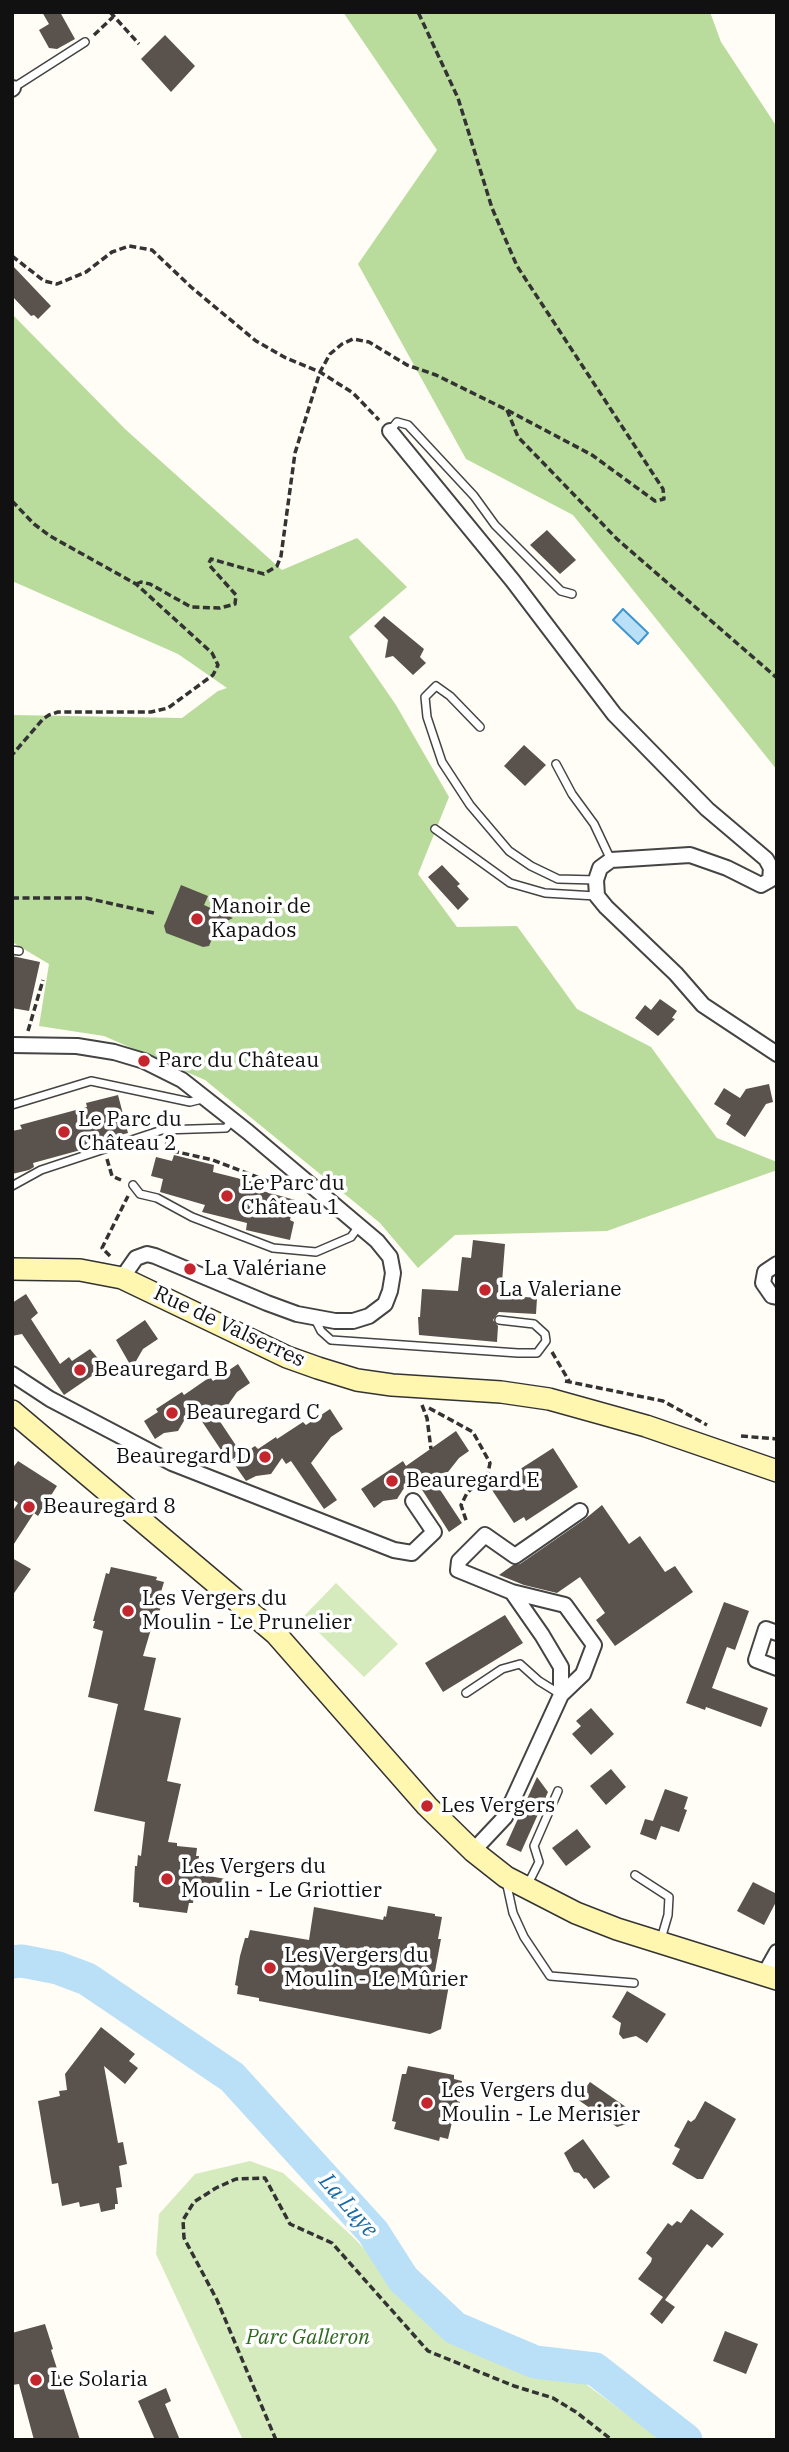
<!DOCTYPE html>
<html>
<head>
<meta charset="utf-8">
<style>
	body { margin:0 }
	#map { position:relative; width:789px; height:2452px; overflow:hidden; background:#fffdf5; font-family:"IBM Plex Serif",serif }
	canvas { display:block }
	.frame { position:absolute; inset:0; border:14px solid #111; pointer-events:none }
</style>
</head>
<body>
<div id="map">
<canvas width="789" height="2452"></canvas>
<div class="frame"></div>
</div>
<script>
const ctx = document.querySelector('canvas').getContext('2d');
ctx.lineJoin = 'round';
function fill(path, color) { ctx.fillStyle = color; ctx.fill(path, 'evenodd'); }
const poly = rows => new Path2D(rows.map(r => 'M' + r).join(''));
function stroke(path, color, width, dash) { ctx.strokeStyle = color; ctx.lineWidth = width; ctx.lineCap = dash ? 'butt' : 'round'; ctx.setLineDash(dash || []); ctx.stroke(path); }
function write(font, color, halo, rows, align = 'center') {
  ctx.font = font + ' "IBM Plex Serif",serif'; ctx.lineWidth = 7; ctx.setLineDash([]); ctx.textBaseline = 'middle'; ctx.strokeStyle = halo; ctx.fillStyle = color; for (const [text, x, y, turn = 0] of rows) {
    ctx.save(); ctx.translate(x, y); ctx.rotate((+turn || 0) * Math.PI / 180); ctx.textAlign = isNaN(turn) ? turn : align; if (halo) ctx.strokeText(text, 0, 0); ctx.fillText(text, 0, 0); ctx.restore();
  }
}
fill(poly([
	[336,1583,398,1644,364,1677,303,1617],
	[250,2161,283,2173,354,2238,443,2333,521,2366,576,2377,662,2440,243,2440,156,2254,159,2214,195,2174]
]), '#d5ebbd');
fill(poly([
	[343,12,710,12,721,42,777,127,777,770,573,515,466,459,358,264,437,150],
	[12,314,125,429,282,570,357,538,407,587,349,637,396,705,449,797,418,874,457,927,517,926,577,1009,651,1047,717,1138,777,1162,777,1170,607,1231,455,1235,418,1268,380,1223,205,1080,104,1036,39,1026,49,964,12,942,12,715,182,718,218,691,227,688,178,654,12,581]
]), '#b9dc9c');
const water = poly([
	[623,609,648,633,638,644,613,620,623,609]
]);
fill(water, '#b9e0f7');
stroke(water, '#3f96cf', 2);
stroke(poly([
	[12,1962,22,1961,58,1968,87,1979,232,2077,373,2232,403,2279,455,2328,535,2362,595,2369,686,2440]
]), '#b9e0f7', 33);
fill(poly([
	[42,12,60,12,75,39,57,49,49,48,39,30,49,24],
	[165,35,195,66,171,92,141,59],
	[12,265,51,306,38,319,34,315,31,316,12,296],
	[547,530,576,560,560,574,530,545],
	[384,616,424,649,420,657,426,663,413,675,393,656,385,658,388,640,374,626],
	[524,745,546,765,525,786,504,766],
	[442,865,460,884,457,886,469,899,458,910,428,877],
	[181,885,208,896,204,905,233,918,218,925,209,946,203,947,166,933,164,926],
	[12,956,40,962,29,1011,12,1008],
	[660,999,677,1011,672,1018,675,1019,658,1036,635,1018,645,1005,651,1010],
	[769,1084,773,1102,766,1104,745,1137,726,1124,731,1115,714,1104,724,1088,740,1098,746,1089],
	[118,1095,128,1133,80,1146,88,1148,33,1163,34,1167,29,1170,12,1174,12,1131,22,1129,20,1125,87,1107,86,1103],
	[174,1155,214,1165,213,1172,253,1182,252,1188,295,1200,290,1220,294,1222,290,1240,246,1230,247,1223,202,1212,205,1205,160,1192,163,1179,151,1176,156,1157,172,1161],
	[473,1240,505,1244,501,1295,537,1298,536,1314,499,1312,493,1320,498,1326,497,1342,419,1335,418,1317,420,1317,422,1289,458,1291,462,1257,471,1258],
	[26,1294,38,1313,31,1319,60,1364,69,1357,72,1361,90,1349,101,1362,99,1371,64,1395,22,1334,12,1336,12,1303],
	[145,1320,158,1339,143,1349,132,1368,116,1340],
	[238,1364,250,1383,237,1392,228,1405,211,1408,241,1453,229,1462,199,1417,194,1421,188,1414,178,1431,164,1433,155,1439,144,1421,158,1412,156,1409,182,1392,184,1395,210,1377,213,1381],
	[330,1409,343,1429,331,1437,311,1463,337,1500,324,1509,291,1461,286,1464,282,1458,271,1474,256,1476,246,1481,232,1461,255,1446,258,1449,276,1437,277,1439,303,1422,306,1425],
	[456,1431,469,1451,459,1458,448,1472,431,1476,462,1523,449,1532,419,1485,413,1489,408,1482,397,1499,383,1501,374,1508,361,1489,403,1461,406,1466],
	[553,1448,578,1487,526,1521,524,1517,514,1523,492,1490,502,1484,500,1482],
	[18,1461,57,1486,38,1516,34,1513,12,1547,12,1512,18,1503,12,1499,12,1469],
	[602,1505,629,1544,640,1536,665,1572,675,1566,693,1592,615,1646,596,1620,605,1613,580,1577,557,1593,524,1585,499,1575,513,1565,520,1564,585,1519],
	[12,1558,31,1569,12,1596],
	[111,1567,157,1577,156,1580,164,1582,158,1602,162,1603,157,1620,154,1619,143,1656,156,1658,144,1710,181,1718,167,1781,181,1784,168,1842,177,1843,177,1846,197,1848,196,1856,199,1856,197,1874,226,1879,224,1889,195,1887,193,1903,189,1903,187,1913,139,1907,139,1903,133,1902,135,1866,137,1866,138,1855,141,1856,145,1822,94,1811,118,1704,88,1697,103,1631,93,1628,95,1621,93,1621,106,1573,109,1574],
	[724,1602,749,1611,735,1650,727,1647,712,1688,768,1708,761,1727,706,1707,705,1710,686,1703],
	[505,1615,523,1643,443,1692,425,1663],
	[591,1708,614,1734,591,1755,572,1734,581,1726,576,1721],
	[611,1769,626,1787,606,1805,590,1786],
	[537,1777,548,1792,521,1852,506,1845],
	[665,1789,688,1797,684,1809,687,1810,679,1832,661,1826,656,1840,640,1834,645,1819,653,1821],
	[577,1829,591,1847,566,1866,552,1848],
	[753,1882,777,1894,777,1900,764,1925,737,1911],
	[388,1906,435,1914,435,1916,442,1917,438,1939,441,1939,433,1982,449,1985,441,2029,430,2034,259,2001,259,1998,237,1994,238,1986,235,1985,240,1956,245,1938,248,1938,250,1930,309,1940,314,1907,383,1920,384,1916,386,1917],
	[627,1991,666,2014,647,2043,636,2036,623,2039,619,2034,621,2023,612,2017],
	[101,2027,135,2054,129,2061,138,2068,125,2084,104,2066,118,2143,123,2142,127,2164,119,2166,122,2187,116,2188,118,2204,115,2204,115,2209,101,2212,99,2203,80,2207,79,2202,62,2206,58,2183,52,2184,38,2101,60,2096,59,2091,67,2090,65,2074],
	[408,2066,454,2075,454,2079,462,2081,457,2101,460,2102,456,2118,453,2118,448,2139,440,2137,439,2141,394,2129,396,2122,392,2121,402,2074,406,2074],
	[590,2082,626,2107,624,2110,638,2120,617,2127,577,2099],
	[705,2101,736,2119,703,2179,697,2179,672,2164,680,2149,674,2146,688,2120,691,2122,695,2119],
	[583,2139,610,2177,594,2189,586,2178,584,2179,579,2173,574,2172,564,2153],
	[691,2209,724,2234,712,2248,707,2244,665,2300,675,2307,662,2324,650,2314,663,2297,638,2279,651,2262,652,2258,646,2253,668,2223,672,2226,677,2221,681,2223],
	[45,2324,53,2349,51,2350,80,2440,34,2440,19,2384,12,2385,12,2333],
	[725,2331,758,2344,746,2374,713,2361],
	[166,2388,171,2401,165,2404,180,2440,155,2440,138,2401]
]), '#5a524d');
const lane = poly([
	[13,88,85,42],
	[390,431,397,422,408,425,474,496,495,525,561,591,572,594],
	[480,727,450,696,436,686,425,697,427,717,442,762,470,805,509,851,531,866,558,879,596,880],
	[556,764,572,794,594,824,611,860],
	[435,829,510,883,545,893,596,896],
	[12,950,19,951],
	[12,1105,91,1081,190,1102,206,1098],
	[133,1185,140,1194,157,1198,192,1217,273,1248,316,1252,351,1237,359,1226],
	[12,1186,41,1170,162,1130,226,1128,232,1120],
	[315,1319,321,1331,331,1340,518,1353,537,1353,546,1341,545,1334,534,1324,499,1320],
	[466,1693,502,1669,520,1664,539,1681,560,1694],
	[635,1875,669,1897,668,1915,661,1939],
	[506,1881,513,1913,524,1937,550,1976,634,1983],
	[526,1884,531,1878,539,1862,534,1846,558,1791]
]);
const street = poly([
	[12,89,13,88],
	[390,431,513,581,614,714,707,809,766,859,771,868,770,880,761,885,727,868,690,855,611,860,600,868,596,880,597,896,606,907,676,974,703,1005,777,1054],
	[12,1045,77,1046,114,1052,144,1061,182,1080,248,1132,377,1241,390,1257,393,1273,390,1291,385,1304,369,1316,353,1321,335,1321,297,1314,267,1303,155,1256,147,1254,136,1258,122,1278],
	[777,1264,765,1272,763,1283,772,1296,777,1297],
	[12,1374,50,1399,172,1463,394,1550,412,1553,434,1532,413,1501],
	[512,1592,542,1635,561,1667,561,1695],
	[777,1633,766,1629,756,1660,777,1668],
	[473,1851,505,1817,561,1695,583,1674,594,1645,565,1605,512,1592,458,1570,459,1561,485,1535,515,1556,580,1511],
	[764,1975,777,1952]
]);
const secondary = poly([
	[12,1269,80,1270,122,1278,287,1357,318,1368,357,1380,392,1385,501,1392,549,1399,646,1426,777,1471],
	[12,1411,276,1634,427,1806,473,1851,506,1877,576,1913,617,1929,777,1979]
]);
stroke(lane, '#444', 10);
stroke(street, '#444', 18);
stroke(secondary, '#333', 24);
stroke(poly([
	[110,12,139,44],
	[94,35,113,17],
	[12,256,44,281,57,284,86,272,112,252,129,246,152,250,191,287,256,341,286,358,320,372,353,393,379,420],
	[507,410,518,437,617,539,777,678],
	[12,501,34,524,50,536,136,584,212,653,218,665,213,675,168,708,151,712,58,712,49,715,43,719,12,755],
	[136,584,141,582,150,584,191,607,220,608,235,604,236,595,210,566,209,563,211,559,264,574,277,566,281,556,295,453,320,372,330,354,342,344,353,339,369,342,407,365,436,375,507,410,592,455,655,501,664,499,663,489,517,266,492,208,458,98,418,12],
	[12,898,86,898,154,913],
	[28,1031,43,980],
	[166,1142,173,1151,213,1160,291,1190],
	[107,1159,112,1176,121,1180],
	[110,1256,102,1248,128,1196],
	[552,1352,569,1381],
	[565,1381,663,1401,707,1425],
	[422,1405,427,1418,431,1449],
	[429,1408,473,1432,490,1463,488,1473,467,1493,461,1505,467,1523],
	[741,1436,777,1439],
	[276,2440,217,2300,184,2238,183,2220,194,2202,216,2188,236,2179,265,2178,290,2224,332,2243,428,2351,514,2386,553,2398,576,2412,612,2440]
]), '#333', 3.5, [7, 3.5]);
stroke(lane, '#fff', 7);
stroke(street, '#fff', 14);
stroke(secondary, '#fff6b0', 21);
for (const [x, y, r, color] of [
	[197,919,7,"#c4262e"],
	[144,1061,7,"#c4262e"],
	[64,1132,7,"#c4262e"],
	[227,1196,7,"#c4262e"],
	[190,1269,7,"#c4262e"],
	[485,1290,7,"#c4262e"],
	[80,1370,7,"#c4262e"],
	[172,1413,7,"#c4262e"],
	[265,1457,7,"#c4262e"],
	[392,1481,7,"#c4262e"],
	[29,1507,7,"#c4262e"],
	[128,1611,7,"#c4262e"],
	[427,1806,7,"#c4262e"],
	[167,1879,7,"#c4262e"],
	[270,1968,7,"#c4262e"],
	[427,2103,7,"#c4262e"],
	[36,2380,7,"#c4262e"]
]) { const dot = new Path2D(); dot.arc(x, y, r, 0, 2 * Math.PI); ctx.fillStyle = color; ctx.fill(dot); stroke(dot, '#fff', 2.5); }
write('21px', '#111', '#fff', [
	["Manoir de",211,907],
	["Kapados",211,931],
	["Parc du Château",158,1061],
	["Le Parc du",78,1120],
	["Château 2",78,1144],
	["Le Parc du",241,1184],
	["Château 1",241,1208],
	["La Valériane",204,1269],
	["La Valeriane",499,1290],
	["Beauregard B",94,1370],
	["Beauregard C",186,1413],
	["Beauregard D",251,1457,"right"],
	["Beauregard E",406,1481],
	["Beauregard 8",43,1507],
	["Les Vergers du",142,1599],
	["Moulin - Le Prunelier",142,1623],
	["Les Vergers",441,1806],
	["Les Vergers du",181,1867],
	["Moulin - Le Griottier",181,1891],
	["Les Vergers du",284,1956],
	["Moulin - Le Mûrier",284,1980],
	["Les Vergers du",441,2091],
	["Moulin - Le Merisier",441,2115],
	["Le Solaria",50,2380]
], 'left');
write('21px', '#111', '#fff', [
	["Rue de Valserres",229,1327,25]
]);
write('italic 21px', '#2f6b1f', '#fff', [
	["Parc Galleron",308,2338]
]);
write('italic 23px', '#1768a6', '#fff', [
	["La Luye",348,2206,49]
]);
</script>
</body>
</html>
